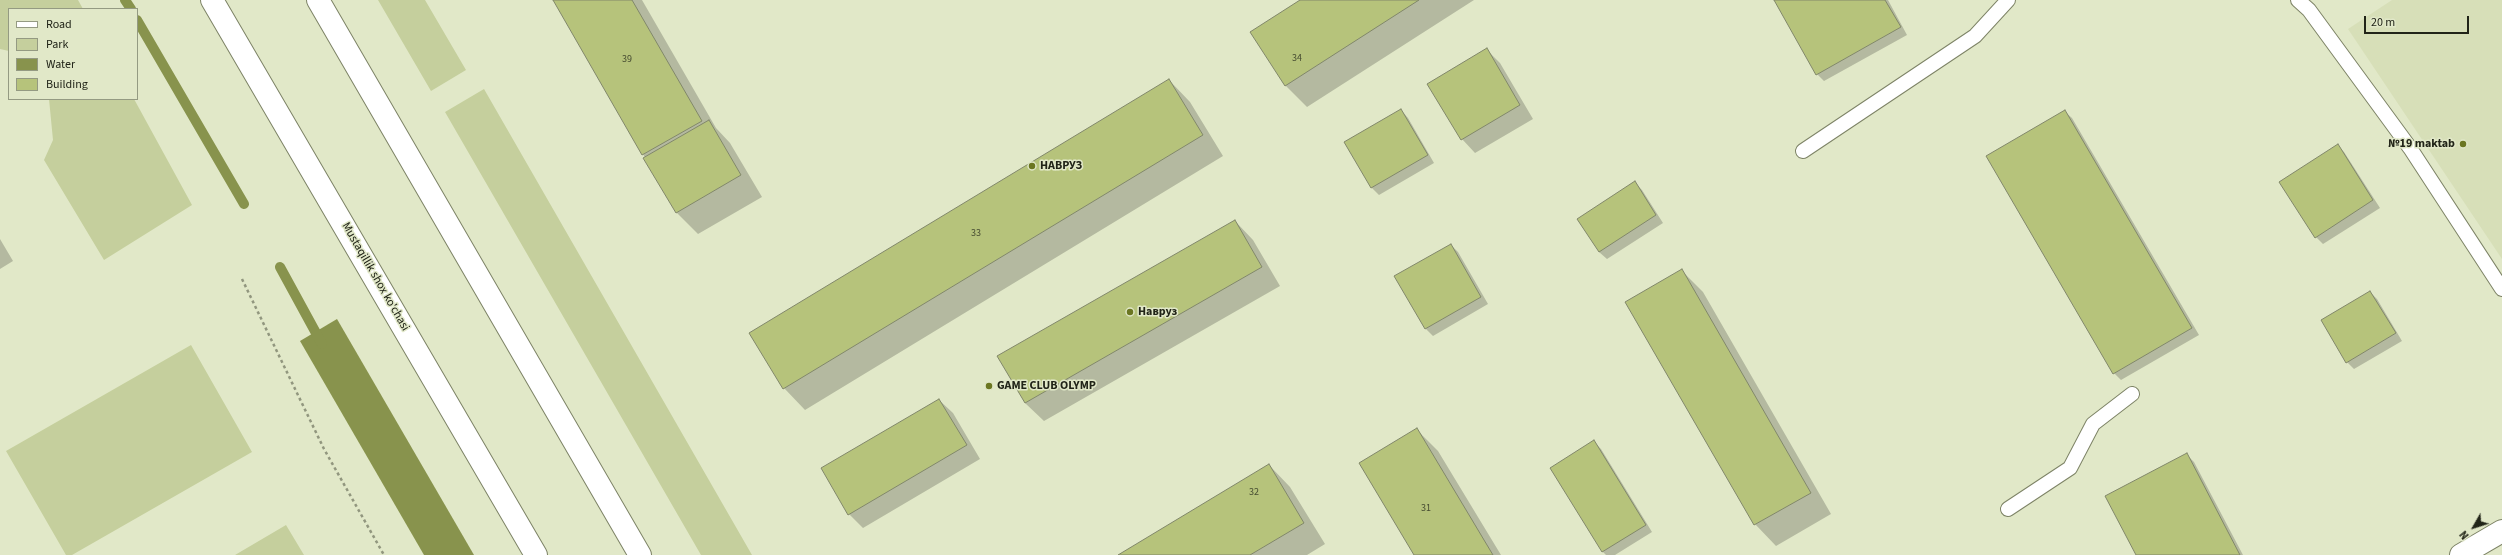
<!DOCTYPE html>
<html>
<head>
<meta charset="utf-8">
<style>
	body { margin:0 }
	#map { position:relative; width:2502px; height:555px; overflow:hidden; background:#e1e8c8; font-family:"Source Sans 3",sans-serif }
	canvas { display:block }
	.legend { position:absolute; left:8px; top:8px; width:130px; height:92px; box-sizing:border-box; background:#e1e8c8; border:1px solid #949a82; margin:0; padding:5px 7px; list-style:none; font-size:12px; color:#212418 }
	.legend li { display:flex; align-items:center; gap:8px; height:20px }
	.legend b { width:20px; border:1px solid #949a82 }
	.north { position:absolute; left:2454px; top:507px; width:40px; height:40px; -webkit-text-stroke:3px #e1e8c8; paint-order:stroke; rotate:231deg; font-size:11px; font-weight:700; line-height:16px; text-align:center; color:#212418 }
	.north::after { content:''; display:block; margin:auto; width:14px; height:18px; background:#212418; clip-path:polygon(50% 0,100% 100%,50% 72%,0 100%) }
	.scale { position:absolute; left:2364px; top:16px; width:105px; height:18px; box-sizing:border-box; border:2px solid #212418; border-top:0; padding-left:5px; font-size:12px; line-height:14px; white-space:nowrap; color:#212418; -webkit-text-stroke:3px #e1e8c8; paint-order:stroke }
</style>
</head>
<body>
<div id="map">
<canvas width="2502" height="555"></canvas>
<ul class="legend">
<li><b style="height:5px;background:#fff"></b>Road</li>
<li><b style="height:11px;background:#c5cf9d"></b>Park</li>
<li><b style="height:11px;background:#88934d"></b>Water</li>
<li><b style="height:11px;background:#b6c37b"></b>Building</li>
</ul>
<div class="north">N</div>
<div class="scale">20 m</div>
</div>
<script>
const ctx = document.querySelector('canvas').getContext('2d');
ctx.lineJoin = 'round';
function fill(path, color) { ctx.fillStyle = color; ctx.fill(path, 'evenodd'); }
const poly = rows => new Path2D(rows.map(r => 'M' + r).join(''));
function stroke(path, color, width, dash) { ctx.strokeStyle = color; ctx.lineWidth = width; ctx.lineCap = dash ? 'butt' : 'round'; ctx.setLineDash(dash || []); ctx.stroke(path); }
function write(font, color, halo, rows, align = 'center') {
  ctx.font = font + ' "Source Sans 3",sans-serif'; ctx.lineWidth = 3; ctx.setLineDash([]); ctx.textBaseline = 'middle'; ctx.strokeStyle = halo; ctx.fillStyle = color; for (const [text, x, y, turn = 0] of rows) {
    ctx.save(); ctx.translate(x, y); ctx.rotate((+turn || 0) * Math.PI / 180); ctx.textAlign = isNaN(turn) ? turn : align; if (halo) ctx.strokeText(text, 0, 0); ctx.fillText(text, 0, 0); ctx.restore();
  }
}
fill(poly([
	[2392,0,2502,0,2502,259,2348,29]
]), '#d7dfb8');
fill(poly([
	[0,0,78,0,83,9,9,9,9,51,0,49],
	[378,0,425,0,466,70,431,91],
	[484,89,752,555,701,555,445,112],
	[49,99,134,99,192,205,104,260,44,160,53,140],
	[191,345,252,452,72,555,66,555,6,451],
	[286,525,304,555,235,555]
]), '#c5cf9d');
fill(poly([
	[337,319,474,555,424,555,300,341]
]), '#88934d');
fill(poly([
	[554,0,642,0,716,128,730,143,762,197,698,234,677,213],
	[1302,0,1474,0,1307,107,1285,85],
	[1775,0,1888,0,1907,35,1824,81,1817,74],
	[1487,50,1500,63,1533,119,1475,153,1462,139],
	[1169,80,1190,102,1223,156,805,410,784,388],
	[1401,110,1408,118,1434,163,1379,195,1372,188,1346,142],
	[2064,111,2072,118,2199,335,2121,380,2114,373],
	[2337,145,2344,152,2380,208,2323,244,2316,237],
	[1635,183,1642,190,1663,223,1607,259,1599,252],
	[1235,221,1253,240,1280,286,1044,421,1025,403],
	[0,239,13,261,0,269],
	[1451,245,1458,252,1488,304,1433,336,1426,329],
	[1682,271,1703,292,1831,514,1776,546,1755,524],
	[2370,292,2377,299,2402,341,2354,369,2347,362],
	[939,400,953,413,980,459,863,528,849,514],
	[1417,430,1438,451,1501,555,1415,555],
	[1594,442,1601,449,1652,532,1615,555,1606,555,1602,551],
	[2186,454,2194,462,2243,555,2137,555],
	[1269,465,1290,487,1325,544,1307,555,1119,555]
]), '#0003');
stroke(poly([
	[125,0,131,9],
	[137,20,244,204],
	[280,267,322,344]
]), '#88934d', 10);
const building = poly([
	[553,0,632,0,702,121,642,155,553,0],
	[1300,0,1419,0,1285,86,1250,32,1300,0],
	[1774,0,1885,0,1901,27,1816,75,1774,0],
	[1487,48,1520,105,1461,140,1427,84,1487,48],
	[1169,79,1203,135,783,389,749,333,1169,79],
	[1401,109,1428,155,1371,188,1344,142,1401,109],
	[2065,110,2192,328,2113,374,1986,156,2065,110],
	[709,120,741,175,676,213,643,158,709,120],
	[2338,144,2373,200,2315,238,2279,182,2338,144],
	[1635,181,1656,215,1599,252,1577,219,1635,181],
	[1235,220,1262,267,1025,403,997,356,1235,220],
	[1451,244,1481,297,1425,329,1394,276,1451,244],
	[1682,269,1811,493,1754,525,1625,302,1682,269],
	[2370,291,2396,333,2346,363,2321,320,2370,291],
	[939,399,967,445,848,515,821,468,939,399],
	[1417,428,1493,555,1414,555,1359,463,1417,428],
	[1594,440,1646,525,1602,552,1550,468,1594,440],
	[2187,453,2240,555,2136,555,2105,496,2187,453],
	[1269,464,1304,523,1250,555,1118,555,1269,464]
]);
fill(building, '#b6c37b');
stroke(building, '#81876a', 1);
const lane = poly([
	[2298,0,2309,10,2410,148,2502,289],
	[1803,151,1975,36,2008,0],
	[2008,509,2070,468,2093,424,2132,394]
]);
const street = poly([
	[2461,555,2502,531]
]);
const primary = poly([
	[212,0,536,555],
	[318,0,640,555]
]);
stroke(lane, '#7d8366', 16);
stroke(street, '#7d8366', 24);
stroke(primary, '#7d8366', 24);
stroke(poly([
	[242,279,324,449,384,555]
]), '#91967e', 2.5, [3, 3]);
stroke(lane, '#fff', 14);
stroke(street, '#fff', 22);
stroke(primary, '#fff', 22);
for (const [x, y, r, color] of [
	[2463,144,4,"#6b7621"],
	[1032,166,4,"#6b7621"],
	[1130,312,4,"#6b7621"],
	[989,386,4,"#6b7621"]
]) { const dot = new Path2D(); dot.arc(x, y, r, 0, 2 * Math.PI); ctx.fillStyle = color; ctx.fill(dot); stroke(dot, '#e1e8c8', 1.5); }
write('10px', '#464c31', null, [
	["34",1297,59],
	["39",627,60],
	["33",976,234],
	["32",1254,493],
	["31",1426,509]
]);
write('bold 12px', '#212418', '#e1e8c8', [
	["№19 maktab",2455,144,"right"],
	["НАВРУЗ",1040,166],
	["Навруз",1138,312],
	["GAME CLUB OLYMP",997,386]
], 'left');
write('12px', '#212418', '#e1e8c8', [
	["Mustaqillik shox ko'chasi",375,277,60]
]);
</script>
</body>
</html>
